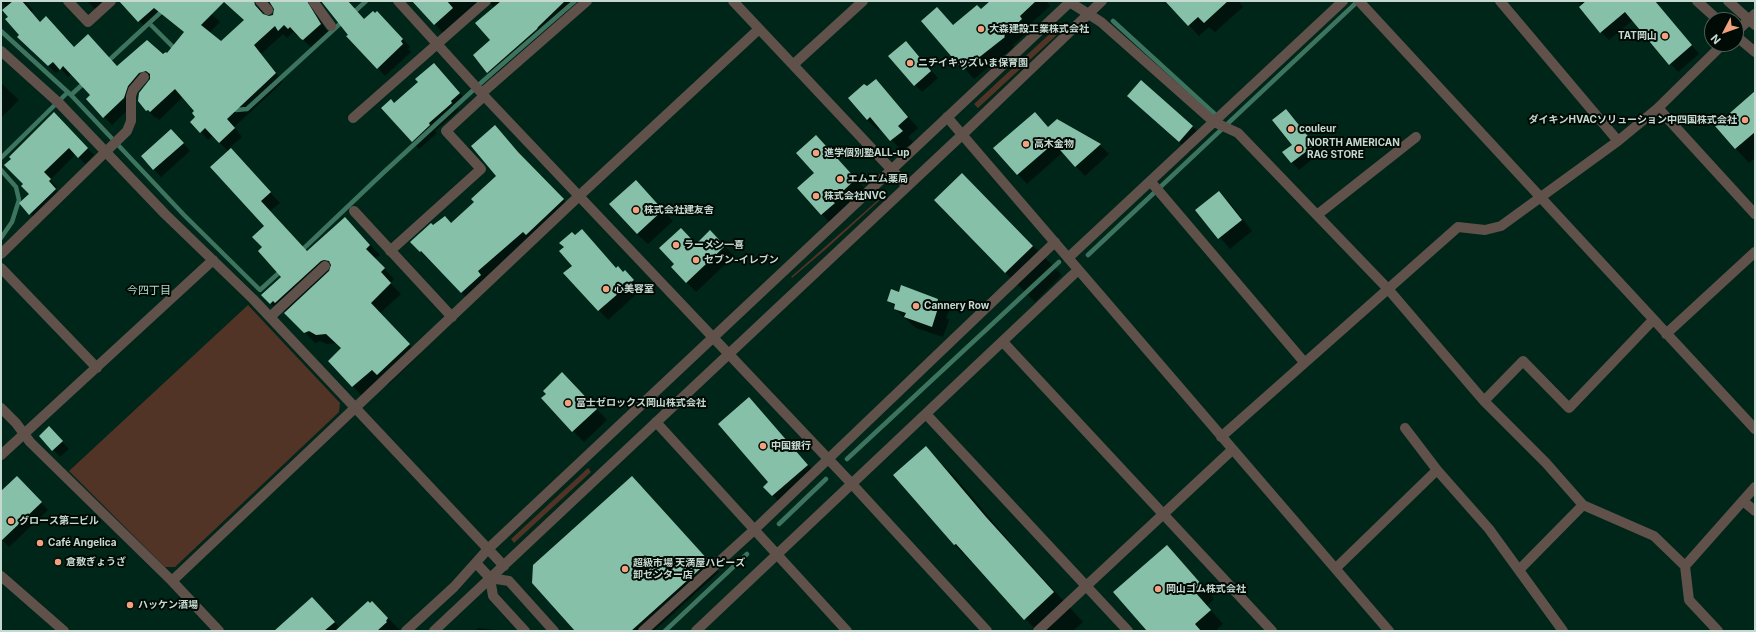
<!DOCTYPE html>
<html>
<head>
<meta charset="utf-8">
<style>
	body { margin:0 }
	#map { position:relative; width:1756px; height:632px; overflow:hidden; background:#002519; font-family:Inter,sans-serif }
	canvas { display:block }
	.frame { position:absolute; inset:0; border:2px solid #c6d9d0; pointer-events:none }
	.north { position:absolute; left:1704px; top:12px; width:40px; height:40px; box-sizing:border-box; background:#010b06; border:1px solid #505d57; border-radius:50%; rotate:229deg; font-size:11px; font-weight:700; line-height:16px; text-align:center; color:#c6d9d0 }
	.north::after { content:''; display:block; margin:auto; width:14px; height:18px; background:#f1a17d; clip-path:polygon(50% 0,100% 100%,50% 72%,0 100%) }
</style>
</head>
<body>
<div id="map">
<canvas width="1756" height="632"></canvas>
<div class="frame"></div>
<div class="north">N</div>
</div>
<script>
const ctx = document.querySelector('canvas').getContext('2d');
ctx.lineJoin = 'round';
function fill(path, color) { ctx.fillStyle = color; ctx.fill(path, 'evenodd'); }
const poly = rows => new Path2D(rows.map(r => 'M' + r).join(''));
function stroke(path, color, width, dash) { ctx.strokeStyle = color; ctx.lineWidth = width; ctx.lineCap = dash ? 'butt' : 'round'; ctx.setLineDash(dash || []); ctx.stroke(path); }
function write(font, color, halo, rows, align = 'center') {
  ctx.font = font + ' Inter,"Noto Sans JP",sans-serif'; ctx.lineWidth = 4; ctx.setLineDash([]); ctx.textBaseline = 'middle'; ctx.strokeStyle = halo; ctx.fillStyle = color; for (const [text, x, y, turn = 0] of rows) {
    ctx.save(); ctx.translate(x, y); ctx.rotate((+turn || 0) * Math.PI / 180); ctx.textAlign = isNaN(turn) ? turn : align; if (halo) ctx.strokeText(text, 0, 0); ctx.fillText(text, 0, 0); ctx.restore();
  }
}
fill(poly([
	[1056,28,1060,32,978,108,974,104],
	[879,199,880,200,826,249,792,278,791,277],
	[248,305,340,403,339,412,175,567,165,567,69,471],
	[588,468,591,472,514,543,511,539]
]), '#523426');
fill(poly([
	[1,1,25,1,33,10,31,12,41,23,74,48,88,35,118,67,167,55,185,33,163,15,147,29,124,5,129,1,197,1,220,22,209,33,221,43,245,20,223,1,353,1,350,4,365,20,385,20,410,47,408,49,411,52,385,76,335,19,323,3,318,3,314,7,315,13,328,32,311,47,298,35,297,36,293,32,287,38,283,34,261,54,283,82,234,127,242,137,229,148,280,203,270,211,308,252,355,228,380,255,375,259,394,279,390,283,401,294,380,313,419,355,388,385,382,379,363,397,329,361,342,348,337,343,327,344,320,341,315,343,284,310,280,313,263,295,282,277,263,247,266,226,229,152,213,136,208,140,201,132,196,111,183,97,159,120,156,117,155,118,139,101,151,79,147,80,136,94,132,106,112,125,87,99,92,95,72,74,68,77,61,69,56,73,26,45,9,17,7,8],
	[266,2,271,3,275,12,273,15,265,17,263,14,261,7],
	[87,1,113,1,99,13],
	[414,1,478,1,443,33],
	[489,1,585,1,497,81,488,72,494,8],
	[991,1,1046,1,1050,6,1028,26,1031,29,1012,46,1014,47,974,79,922,21,954,26,981,10],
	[1172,1,1238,1,1243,7,1215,32,1209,27,1199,36,1189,25],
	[1578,1,1652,1,1668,17,1699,54,1678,72,1633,20,1609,40,1601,32],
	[913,50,938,78,922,92,915,85],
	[441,72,466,100,457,108,459,110,435,131,437,133,419,149,382,108,394,105,419,82],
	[876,80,918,128,908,137,913,142,902,151,881,128,878,130,867,120,867,87],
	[1,83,19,100,1,118],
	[1755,93,1755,158,1749,163,1716,127],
	[1128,96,1192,126,1203,137,1190,152],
	[54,113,94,155,85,164,76,154,50,180,57,187,55,189,62,196,37,221,21,203,31,194],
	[1293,117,1321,152,1299,170,1284,153,1294,145],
	[1057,120,1100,145,1109,154,1085,176,1063,152,1027,184,994,148,1049,128],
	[816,136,865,189,831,224,798,189,815,174],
	[178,137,190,151,161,177,142,156],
	[526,161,571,208,469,300,411,242,433,227,451,224],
	[962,174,1062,275,1035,302,1005,272],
	[646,192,673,221,648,244,637,234],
	[1219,192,1230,203,1252,231,1230,249,1197,210],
	[720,241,734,256,696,292,672,267,696,245],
	[625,271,642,289,608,320,565,273,623,273],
	[902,286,938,300,949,311,946,318,949,320,943,337,916,328,895,309,895,307,888,300,900,293],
	[573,384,607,420,584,442,573,431],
	[749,398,818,476,783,506,765,487,770,482],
	[56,435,69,449,60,457,40,436],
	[926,448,955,477,1015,548,1083,622,1073,631,1037,631,955,545,895,475],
	[17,477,48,510,9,547,1,539,1,493],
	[643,488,719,572,654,631,576,631],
	[1167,546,1214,599,1207,606,1223,624,1217,629,1219,631,1149,631],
	[372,602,401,631,276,631,323,609,340,628],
	[478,628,495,630,496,631,475,631]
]), '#0007');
stroke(poly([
	[352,14,366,1],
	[1113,21,1218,117],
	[149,23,176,50],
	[1,31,71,95,184,215,260,290,282,270],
	[106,63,173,1],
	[71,95,85,82],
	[232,106,236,110,247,109,343,21],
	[1,158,68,92],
	[1,170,16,187,19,200,12,222,1,238],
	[300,252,383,173,483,81,575,1],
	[1088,255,1358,1],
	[847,459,1059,262],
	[779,524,826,479],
	[665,631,747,554]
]), '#3c745f', 4.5);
fill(poly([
	[13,1,22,1,40,22,46,16,74,47,88,34,117,66,147,40,163,54,166,52,167,53,184,32,154,8,138,22,119,1,254,1,255,5,263,14,269,16,273,15,274,9,269,1,307,1,321,24,303,40,301,39,290,27,288,29,284,25,278,31,275,26,254,45,276,73,227,119,235,128,219,143,205,128,200,133,190,122,195,117,192,113,194,111,175,89,150,112,148,110,146,111,138,101,139,93,150,79,150,74,146,71,139,73,128,86,124,98,103,118,86,99,90,95,63,66,60,70,53,62,48,66,17,37,19,35,5,19,8,17,2,10],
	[224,2,244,20,221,41,201,25],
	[321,1,348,1,364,19,373,11,375,13,377,11,403,39,401,41,403,44,377,69,346,36,348,35],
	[412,1,447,1,453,8,434,25],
	[501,1,565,1,538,27,537,29,487,73,473,55,490,40,475,23],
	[990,1,1036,1,1020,16,1022,19,1004,36,1005,37,963,70,921,21,937,7,953,25,977,5,981,9],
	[1165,1,1228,1,1204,23,1198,17,1188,26],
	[1586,1,1655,1,1692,45,1669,65,1625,12,1600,33,1579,7],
	[906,41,931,71,914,86,888,56],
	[434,63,460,93,451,101,452,103,429,123,430,125,412,142,381,108,391,99,394,103,418,82,415,79],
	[876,79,908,117,898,126,903,131,890,141,870,117,867,120,848,98,864,84,867,86],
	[1141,80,1193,126,1179,142,1127,96],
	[1755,91,1755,132,1735,149,1715,126],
	[1286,109,1315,145,1291,163,1282,152,1292,145,1272,120],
	[54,112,88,148,78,158,69,148,44,172,51,179,49,181,56,189,29,215,19,203,29,194,21,186,23,184,4,165,11,159,9,157],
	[1035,112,1048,127,1057,119,1101,144,1075,167,1054,143,1017,175,993,148],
	[495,125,518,152,564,199,526,235,523,232,478,271,481,275,461,293,421,251,420,252,410,242,431,223,433,225,445,216,451,223,474,202,471,199,496,176,471,146],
	[171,129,184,143,153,170,141,156],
	[816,135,856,179,832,201,835,203,821,215,797,188,814,173,796,153],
	[231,148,271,192,261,201,307,251,345,217,370,245,366,249,385,268,381,272,391,283,371,303,410,344,377,375,372,370,352,387,328,361,341,348,326,334,316,335,309,331,304,333,284,313,329,271,331,265,329,261,324,260,321,261,275,303,273,301,270,304,261,295,281,277,258,251,262,247,252,237,264,226,210,167],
	[962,173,1033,246,1005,273,934,200],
	[636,180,663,210,637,234,609,204],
	[1219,191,1242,220,1218,239,1195,210],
	[681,228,696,244,710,230,725,246,686,283,671,267,674,264,659,248],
	[582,229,616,268,618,266,623,272,625,270,634,280,598,311,563,273,572,266,559,251,564,247,559,243,572,232,575,235],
	[901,285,938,299,936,308,938,308,932,327,904,317,906,313,894,309,895,304,887,301,891,289,899,292],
	[562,372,597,409,572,432,541,398,546,394,543,391],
	[749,397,808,465,772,496,763,487,768,482,718,424],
	[49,426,63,441,52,451,39,436],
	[926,446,986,517,1054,592,1024,620,956,544,954,545,893,475],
	[17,476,42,502,1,541,1,491],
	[632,476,709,561,631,631,575,631,532,583,533,565],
	[1167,545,1202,585,1195,592,1211,610,1195,624,1201,631,1147,631,1113,592],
	[312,597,335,622,324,631,274,631],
	[368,601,370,603,372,601,388,618,386,621,387,622,377,631,335,631]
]), '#87c0a9');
stroke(poly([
	[68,1,88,22,111,1],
	[260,1,268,10],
	[313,1,331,26],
	[398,1,487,99,852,484,987,631],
	[733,1,907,186],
	[1068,1,1101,22,1214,122,1238,133,1388,289,1484,401,1546,463,1583,505,1654,536,1685,566,1689,600,1718,631],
	[1359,1,1755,429],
	[1500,1,1618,141],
	[1697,1,1718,20],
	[1728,1,1755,25],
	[1736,32,1755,14],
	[1736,36,1755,52],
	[1,51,60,104,165,214,253,299,504,566],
	[794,64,863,1],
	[482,93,587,1],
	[1658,108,1755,214],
	[947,117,1389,631],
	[353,118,486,1],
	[1151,182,1304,362],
	[354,211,452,317],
	[1317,215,1416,137],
	[390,251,481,169,446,131,484,96],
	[1,254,127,131,131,121,131,96,133,90,144,77],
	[1068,258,1343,1],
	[1,268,97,368],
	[270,317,325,266],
	[1666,334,1755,252],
	[1003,342,1272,631],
	[1484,401,1523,361,1569,408,1653,320],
	[1,408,16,423,30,442,172,581,219,631],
	[926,414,1128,631],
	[656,422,847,631],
	[1405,428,1437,470],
	[1221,437,1458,227,1485,230,1501,226,1618,141,1658,108,1723,44],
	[1,455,213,260],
	[1743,501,1755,511],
	[476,563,490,578,493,596,525,631],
	[1685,566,1755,487],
	[1336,568,1437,470,1489,529,1563,631],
	[1519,570,1583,505],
	[1,576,64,631],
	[490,578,509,581,554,631],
	[172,581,579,196,759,29],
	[406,631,454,587,488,549,1071,1],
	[434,631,963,134,1102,1],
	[643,631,754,530,1055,242],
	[696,631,1078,270],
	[1038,631,1232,450]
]), '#60514b', 10);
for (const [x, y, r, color] of [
	[981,29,4,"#f1a17d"],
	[1665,36,4,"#f1a17d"],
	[910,63,4,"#f1a17d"],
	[1745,120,4,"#f1a17d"],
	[1291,129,4,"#f1a17d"],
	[1026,144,4,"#f1a17d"],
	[1299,149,4,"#f1a17d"],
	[816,153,4,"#f1a17d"],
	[840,179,4,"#f1a17d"],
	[816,196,4,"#f1a17d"],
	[636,210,4,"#f1a17d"],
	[676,245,4,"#f1a17d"],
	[696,260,4,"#f1a17d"],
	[606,289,4,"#f1a17d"],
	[916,306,4,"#f1a17d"],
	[568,403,4,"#f1a17d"],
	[763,446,4,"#f1a17d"],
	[11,521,4,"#f1a17d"],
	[40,543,4,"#f1a17d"],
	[58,562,4,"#f1a17d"],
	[625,569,4,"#f1a17d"],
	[1158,589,4,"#f1a17d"],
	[130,605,4,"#f1a17d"]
]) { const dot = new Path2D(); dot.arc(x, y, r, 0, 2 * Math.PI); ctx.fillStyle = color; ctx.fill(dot); stroke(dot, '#010b06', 1.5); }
write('bold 10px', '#c6d9d0', '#010b06', [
	["大森建設工業株式会社",989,29],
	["TAT岡山",1657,36,"right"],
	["ニチイキッズいま保育園",918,63],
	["ダイキンHVACソリューション中四国株式会社",1737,120,"right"],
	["couleur",1299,129],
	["NORTH AMERICAN",1307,143],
	["RAG STORE",1307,155],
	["高木金物",1034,144],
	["進学個別塾ALL-up",824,153],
	["エムエム薬局",848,179],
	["株式会社NVC",824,196],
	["株式会社建友舎",644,210],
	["ラーメン一喜",684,245],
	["セブン-イレブン",704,260],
	["心美容室",614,289],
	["Cannery Row",924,306],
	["富士ゼロックス岡山株式会社",576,403],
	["中国銀行",771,446],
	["グロース第二ビル",19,521],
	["Café Angelica",48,543],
	["倉敷ぎょうざ",66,562],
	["超級市場 天満屋ハピーズ",633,563],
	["卸センター店",633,575],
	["岡山ゴム株式会社",1166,589],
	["ハッケン酒場",138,605]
], 'left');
write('11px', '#b2dac8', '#010b06', [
	["今四丁目",149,291]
]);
</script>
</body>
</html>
